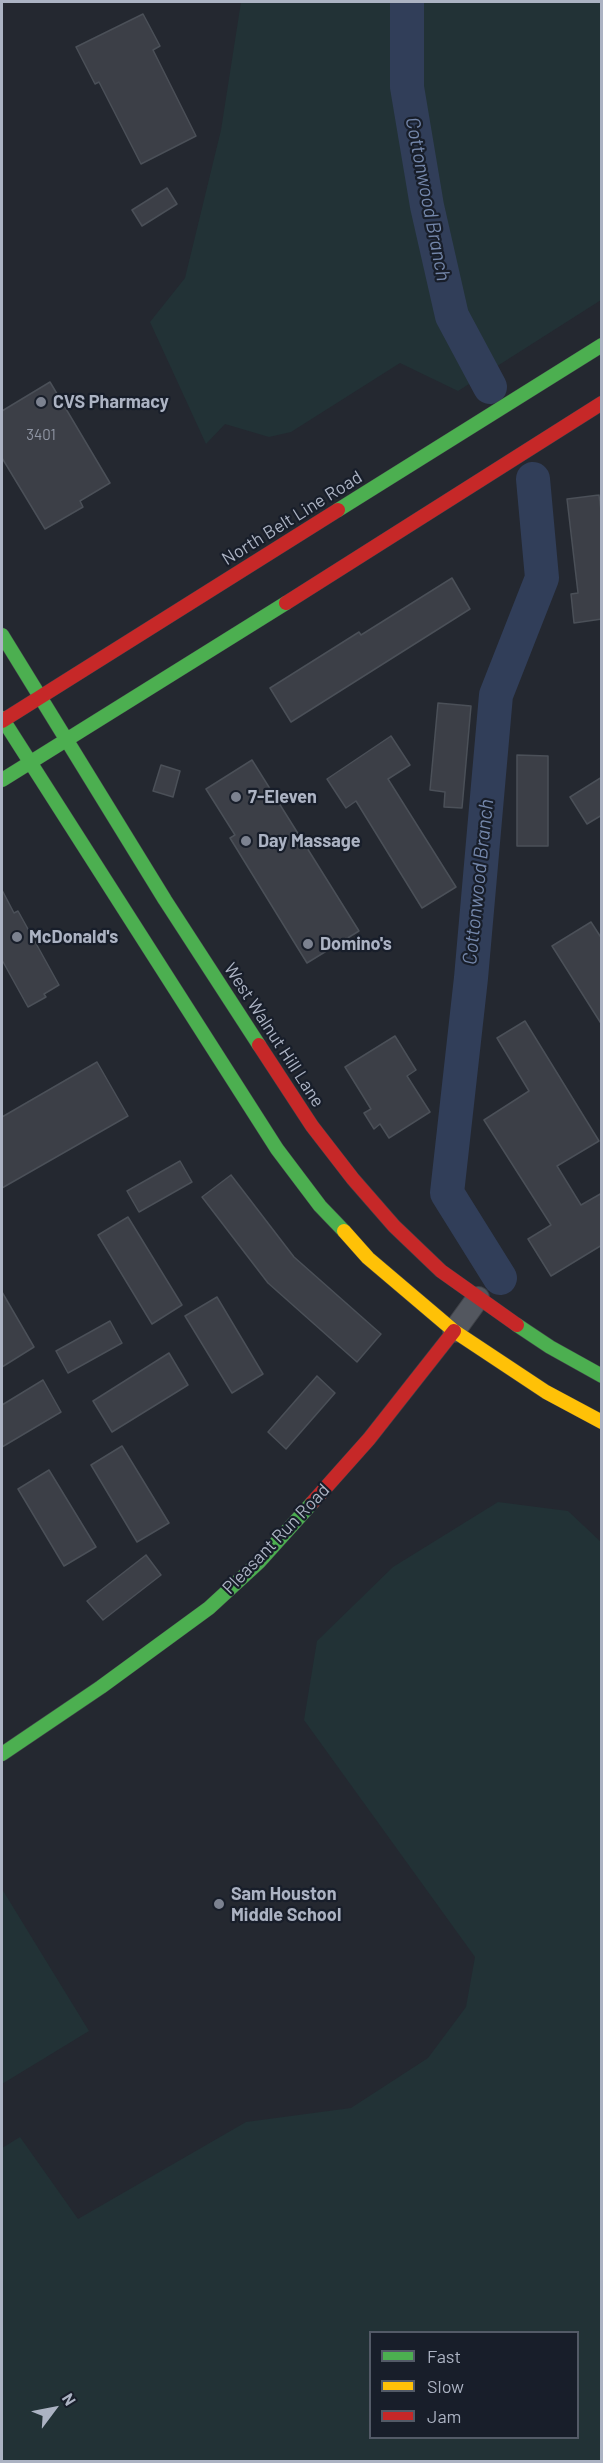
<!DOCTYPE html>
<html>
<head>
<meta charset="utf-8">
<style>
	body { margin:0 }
	#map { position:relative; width:603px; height:2463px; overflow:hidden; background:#242830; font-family:Barlow,sans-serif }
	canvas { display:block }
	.frame { position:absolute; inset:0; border:3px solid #acb3c3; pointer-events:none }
	.legend { position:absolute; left:369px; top:2331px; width:210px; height:108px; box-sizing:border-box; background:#181e2a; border:2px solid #535a67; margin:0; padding:8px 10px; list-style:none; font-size:18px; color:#acb3c3 }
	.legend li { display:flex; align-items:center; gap:12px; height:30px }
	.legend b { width:30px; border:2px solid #535a67 }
	.north { position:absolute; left:24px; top:2379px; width:60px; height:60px; -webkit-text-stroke:4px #181e2a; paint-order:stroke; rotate:58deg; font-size:16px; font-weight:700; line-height:24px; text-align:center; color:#acb3c3 }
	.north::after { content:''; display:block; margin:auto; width:21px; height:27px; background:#acb3c3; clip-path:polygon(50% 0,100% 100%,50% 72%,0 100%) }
</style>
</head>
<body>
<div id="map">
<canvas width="603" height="2463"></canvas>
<div class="frame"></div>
<ul class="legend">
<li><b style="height:8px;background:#4caf50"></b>Fast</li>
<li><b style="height:8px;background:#ffc107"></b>Slow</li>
<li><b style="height:8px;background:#c62828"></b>Jam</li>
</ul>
<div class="north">N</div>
</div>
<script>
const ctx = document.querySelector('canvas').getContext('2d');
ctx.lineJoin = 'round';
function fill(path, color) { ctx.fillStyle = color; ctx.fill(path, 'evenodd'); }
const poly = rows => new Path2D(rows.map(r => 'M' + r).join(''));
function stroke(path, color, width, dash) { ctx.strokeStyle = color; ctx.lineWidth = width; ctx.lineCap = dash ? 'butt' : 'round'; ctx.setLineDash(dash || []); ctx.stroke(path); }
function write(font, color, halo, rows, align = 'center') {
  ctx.font = font + ' Barlow,sans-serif'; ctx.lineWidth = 4.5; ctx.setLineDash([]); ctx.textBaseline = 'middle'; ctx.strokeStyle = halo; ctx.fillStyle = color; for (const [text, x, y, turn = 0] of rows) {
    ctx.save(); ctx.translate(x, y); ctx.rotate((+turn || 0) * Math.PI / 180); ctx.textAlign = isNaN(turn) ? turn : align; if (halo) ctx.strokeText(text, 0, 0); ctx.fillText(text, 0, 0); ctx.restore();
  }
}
fill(poly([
	[241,2,601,2,601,300,458,391,400,363,291,432,269,437,225,424,206,444,150,322,185,278,221,130],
	[498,1502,568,1511,601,1542,601,2461,2,2461,2,2148,20,2137,78,2219,246,2122,351,2108,428,2058,466,2007,475,1957,304,1720,317,1641,393,1567],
	[370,2332,578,2332,578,2438,370,2438],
	[2,1889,89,2031,2,2084]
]), '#223236');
stroke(poly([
	[407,2,407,87,427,206,452,316,490,387],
	[500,1278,447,1193,471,978,496,695,542,578,533,479]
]), '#313e59', 34);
const building = poly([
	[143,14,160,46,153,50,196,136,141,164,99,82,95,84,76,47,143,14],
	[167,188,177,204,142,226,132,210,167,188],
	[50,382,110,483,80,501,83,507,45,529,2,458,2,411,50,382],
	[599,495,602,518,602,619,574,623,571,594,578,593,567,499,599,495],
	[452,578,470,609,291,722,270,688,359,632,361,635,452,578],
	[438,703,471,706,462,808,444,807,445,792,430,790,438,703],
	[391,736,410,765,388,779,456,887,422,908,356,801,346,808,327,779,391,736],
	[517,755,548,756,548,846,517,846,517,755],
	[252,760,359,931,307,963,230,838,235,835,206,789,252,760],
	[161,765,180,771,173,797,153,791,161,765],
	[602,777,602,815,587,824,570,797,602,777],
	[2,890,14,913,18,911,59,985,44,994,46,997,28,1007,2,960,2,890],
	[591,922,602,939,602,1025,552,946,591,922],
	[525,1021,599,1141,557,1166,581,1205,602,1193,602,1245,551,1276,528,1239,551,1225,484,1120,529,1091,497,1038,525,1021],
	[395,1036,416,1070,407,1076,430,1112,389,1138,380,1124,374,1129,364,1113,371,1109,345,1067,395,1036],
	[97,1062,128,1116,2,1188,2,1117,97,1062],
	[180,1161,192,1182,139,1212,127,1191,180,1161],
	[231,1175,294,1257,381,1334,357,1362,268,1283,202,1197,231,1175],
	[128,1217,182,1305,152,1324,98,1235,128,1217],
	[2,1292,34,1347,2,1367,2,1292],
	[217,1297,263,1374,232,1393,185,1316,217,1297],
	[110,1321,122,1343,68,1373,56,1351,110,1321],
	[169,1353,188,1385,112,1432,93,1401,169,1353],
	[317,1376,335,1393,286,1449,268,1432,317,1376],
	[43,1380,61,1412,2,1447,2,1405,43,1380],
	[122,1446,169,1523,137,1542,91,1465,122,1446],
	[49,1470,96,1547,64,1566,18,1489,49,1470],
	[146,1555,161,1575,103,1620,87,1601,146,1555]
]);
fill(building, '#3c3f47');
stroke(building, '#4b5058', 1.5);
const street = poly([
	[454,1331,478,1298]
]);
const fast = poly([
	[338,510,602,345],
	[2,635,165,900,259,1045],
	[2,718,277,1149,320,1206,344,1231],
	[2,780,286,603],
	[517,1325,550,1347,602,1376],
	[2,1754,101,1687,209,1608,259,1562,312,1503]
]);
const slow = poly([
	[344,1231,368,1258,454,1331,546,1392,602,1422]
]);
const jam = poly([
	[286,603,602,403],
	[2,721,338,510],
	[259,1045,312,1126,353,1179,394,1226,441,1271,517,1325],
	[312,1503,369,1439,454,1331]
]);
stroke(street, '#404349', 24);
stroke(fast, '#404349', 15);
stroke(slow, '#404349', 15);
stroke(jam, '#404349', 15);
stroke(street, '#53575f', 22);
stroke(fast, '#4caf50', 14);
stroke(slow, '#ffc107', 14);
stroke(jam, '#c62828', 14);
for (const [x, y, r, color] of [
	[41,402,6,"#7c8290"],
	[236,797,6,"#7c8290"],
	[246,841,6,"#7c8290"],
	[17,937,6,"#7c8290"],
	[308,944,6,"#7c8290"],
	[219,1904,6,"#7c8290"]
]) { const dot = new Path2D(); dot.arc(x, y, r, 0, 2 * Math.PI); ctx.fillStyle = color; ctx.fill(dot); stroke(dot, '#181e2a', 2); }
write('15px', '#9096a4', null, [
	["3401",41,435]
]);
write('bold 18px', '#acb3c3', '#181e2a', [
	["CVS Pharmacy",53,402],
	["7-Eleven",248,797],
	["Day Massage",258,841],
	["McDonald's",29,937],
	["Domino's",320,944],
	["Sam Houston",231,1894],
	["Middle School",231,1915]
], 'left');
write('18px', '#acb3c3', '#181e2a', [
	["North Belt Line Road",292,518,-32],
	["West Walnut Hill Lane",274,1035,57],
	["Pleasant Run Road",276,1539,-46]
]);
write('italic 20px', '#7487ab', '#181e2a', [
	["Cottonwood Branch",428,199,79],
	["Cottonwood Branch",478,882,-84]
]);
</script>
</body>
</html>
